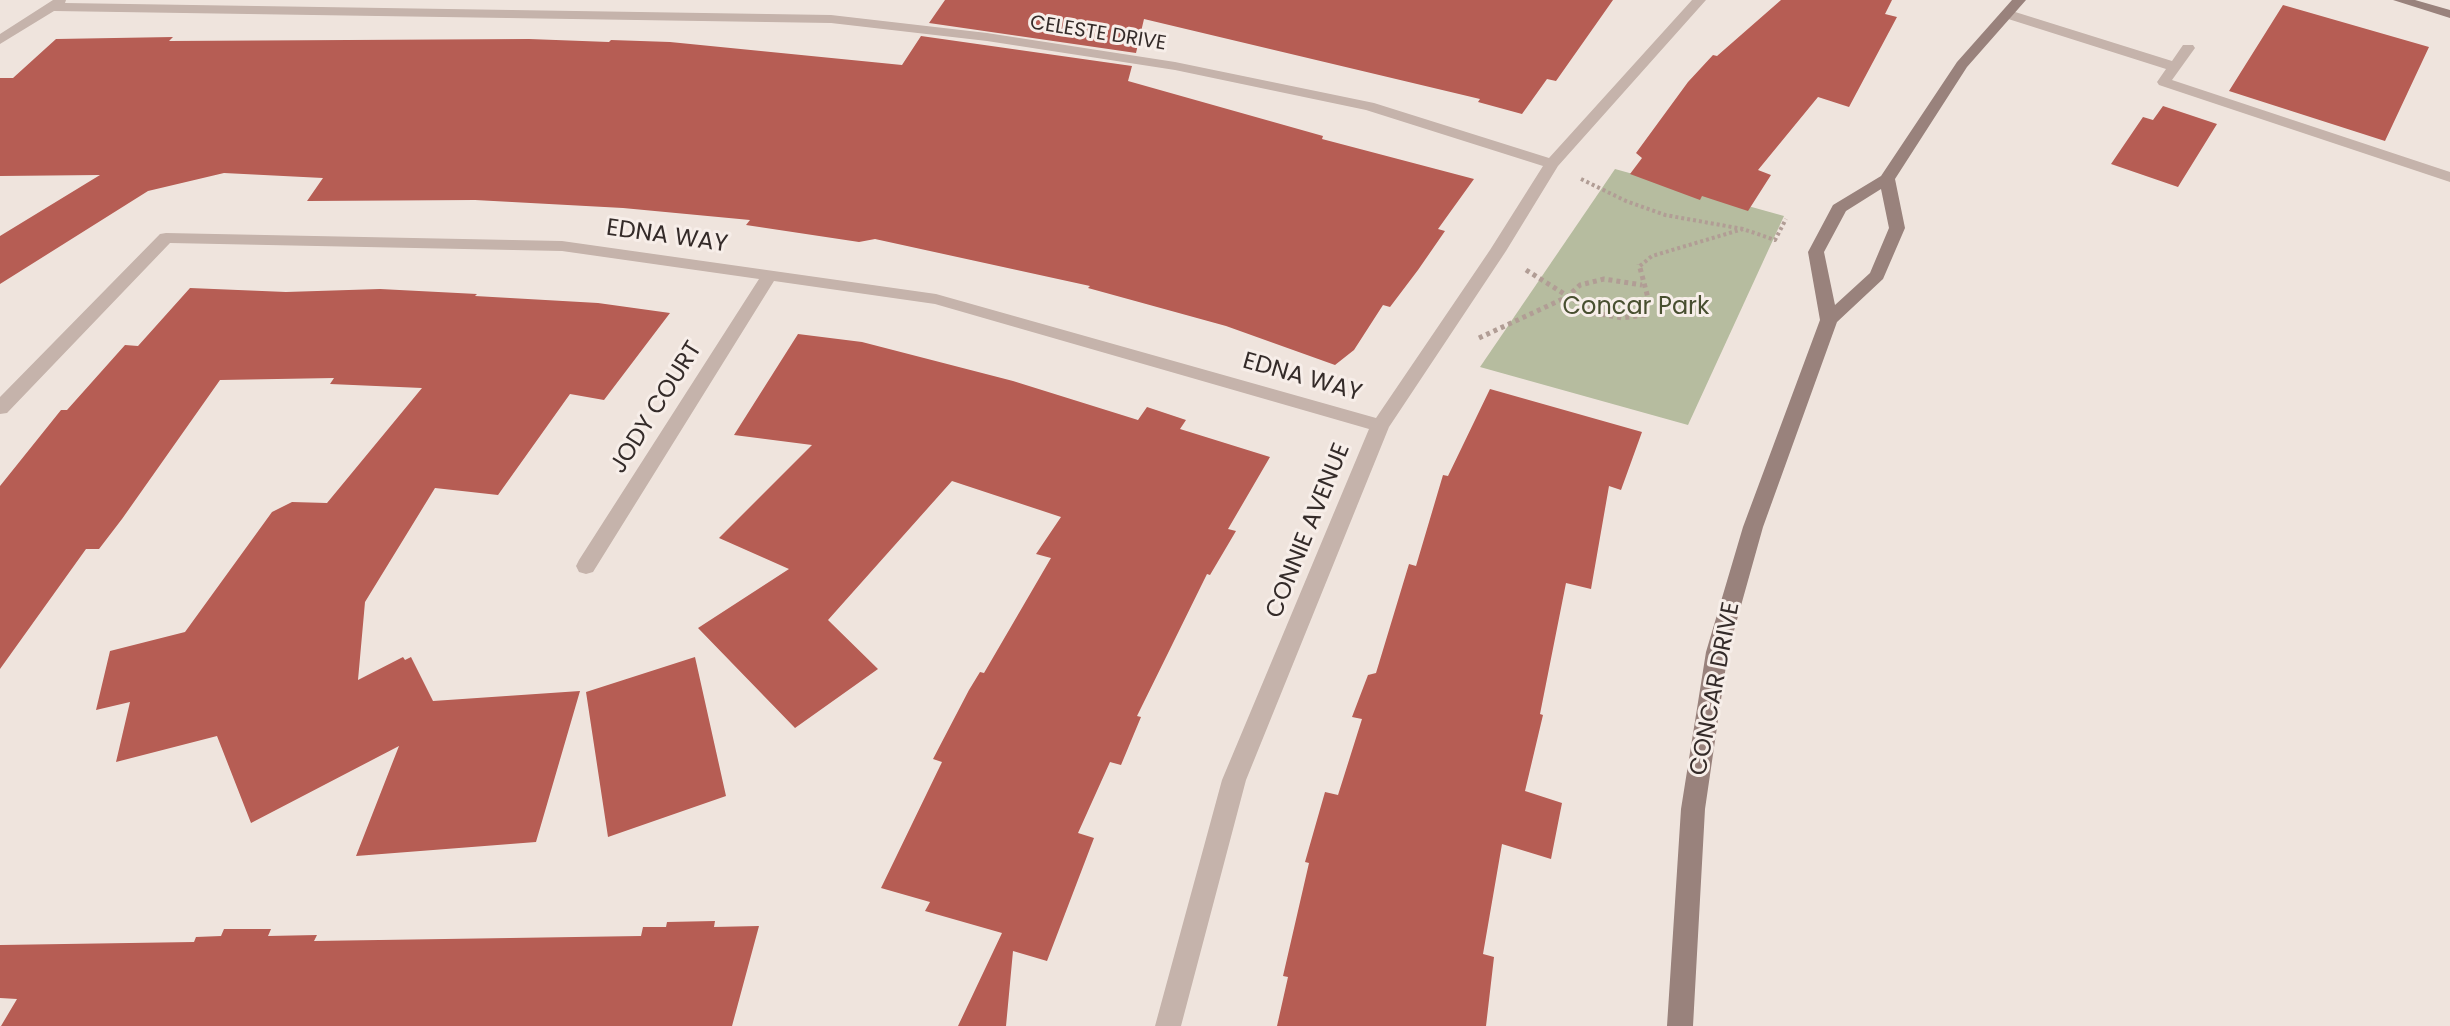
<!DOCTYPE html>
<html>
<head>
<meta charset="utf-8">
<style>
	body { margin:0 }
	canvas { display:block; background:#efe4dd }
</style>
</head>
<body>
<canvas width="2450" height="1026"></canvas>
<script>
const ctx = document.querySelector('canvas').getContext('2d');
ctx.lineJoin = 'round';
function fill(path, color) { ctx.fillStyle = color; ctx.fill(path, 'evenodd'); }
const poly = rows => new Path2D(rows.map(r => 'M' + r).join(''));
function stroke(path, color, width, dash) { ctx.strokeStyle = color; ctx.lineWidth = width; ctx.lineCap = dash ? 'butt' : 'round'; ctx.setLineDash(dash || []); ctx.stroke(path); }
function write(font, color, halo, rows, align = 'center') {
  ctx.font = font + ' Poppins,sans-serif'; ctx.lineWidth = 6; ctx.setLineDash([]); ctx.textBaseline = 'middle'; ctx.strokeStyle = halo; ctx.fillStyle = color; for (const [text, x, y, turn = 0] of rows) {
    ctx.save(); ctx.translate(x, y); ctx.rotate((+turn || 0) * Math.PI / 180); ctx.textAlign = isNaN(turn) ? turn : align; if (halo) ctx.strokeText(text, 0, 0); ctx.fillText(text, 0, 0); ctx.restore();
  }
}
fill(poly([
	[1615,169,1784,216,1688,425,1480,367]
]), '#b6bc9f');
fill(poly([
	[945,0,1613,0,1556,81,1547,79,1522,114,1478,102,1480,99,1144,19,1136,53,929,23],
	[1781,0,1892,0,1885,14,1897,17,1849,107,1818,97,1758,170,1771,175,1748,211,1702,196,1700,200,1630,174,1642,158,1636,153,1688,82,1713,55,1717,56],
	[2283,5,2429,47,2385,141,2229,91],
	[921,36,1132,66,1128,81,1323,136,1322,139,1474,179,1438,229,1445,231,1418,270,1390,307,1383,305,1354,350,1335,365,1226,326,1088,288,1090,286,875,239,859,242,746,225,750,220,623,208,475,200,307,201,323,178,224,173,148,191,0,284,0,236,100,175,0,176,0,78,13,78,56,39,173,37,169,41,529,39,609,42,611,40,670,42,902,65],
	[2163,106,2217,124,2178,187,2111,164,2143,117,2153,120],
	[190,288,286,292,380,289,477,294,475,296,598,303,670,313,604,400,570,394,498,495,435,488,365,602,358,680,403,657,405,660,411,657,433,701,580,691,536,842,356,856,399,746,251,823,217,736,116,762,130,702,96,710,110,651,185,632,272,512,292,502,327,503,422,388,330,384,334,378,220,380,122,519,99,549,86,549,0,669,0,486,61,410,67,410,125,345,138,346],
	[798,334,862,342,1013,381,1138,420,1147,407,1186,420,1180,429,1270,457,1228,529,1236,531,1210,575,1207,574,1137,716,1141,717,1121,765,1110,762,1078,833,1094,838,1047,961,1013,951,1006,1026,958,1026,1002,933,925,911,930,902,881,888,942,762,933,759,969,690,980,672,984,673,1051,558,1036,554,1061,517,952,481,828,620,878,669,795,728,698,628,789,569,719,538,812,445,734,435],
	[1490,389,1642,432,1621,490,1609,486,1591,589,1566,583,1540,714,1543,715,1525,791,1562,803,1551,859,1502,844,1483,954,1494,957,1486,1026,1277,1026,1288,977,1283,976,1309,863,1305,862,1325,792,1338,795,1362,719,1352,717,1368,675,1376,673,1409,564,1416,566,1443,475,1448,476],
	[695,657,726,796,608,837,586,692],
	[715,921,714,927,759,926,732,1026,1,1026,17,999,0,998,0,945,194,942,196,937,221,936,224,929,271,929,268,936,317,935,314,941,641,936,643,927,666,927,667,922]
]), '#b65d54');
stroke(poly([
	[1581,179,1626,201,1665,215,1743,229,1775,240,1786,219],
	[1640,266,1652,256,1743,229]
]), '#b19d95', 4, [3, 3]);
stroke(poly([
	[1526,270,1595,313,1622,318,1645,315,1648,298,1639,264],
	[1479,338,1567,297,1580,285,1604,279,1642,285]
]), '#b19d95', 5, [4, 4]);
fill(poly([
	[2002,11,2012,11,2172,61,2183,45,2193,45,2195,48,2172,80,2450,172,2450,182,2159,85,2157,82,2166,69,2002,17,2002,11]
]), '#c5b3ab');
fill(poly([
	[53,0,66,0,65,3,831,15,987,33,1175,62,1374,103,1549,158,1692,0,1706,0,1558,166,1506,251,1389,427,1246,780,1181,1026,1155,1026,1222,780,1369,429,935,304,774,281,593,572,586,574,579,572,576,566,579,560,759,279,562,251,170,243,7,413,0,414,0,397,160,234,166,233,562,241,936,294,1376,418,1490,250,1543,166,1366,110,1175,70,987,41,831,23,54,11,0,44,0,34,53,0]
]), '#c5b3ab');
fill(poly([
	[2012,0,2026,0,1967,67,1895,179,1905,228,1883,279,1837,322,1763,527,1728,652,1705,809,1693,1026,1667,1026,1681,809,1706,652,1743,527,1820,320,1808,252,1833,205,1881,176,1957,62,2012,0],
	[1881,189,1889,228,1870,273,1835,305,1824,252,1846,211,1881,189],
	[2393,0,2415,0,2450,10,2450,18,2393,0]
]), '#99827c');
write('20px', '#342b29', '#f7eee9', [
	["CELESTE DRIVE",1098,34,9]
]);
write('24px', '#342b29', '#f7eee9', [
	["EDNA WAY",667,237,8],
	["EDNA WAY",1302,378,16],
	["JODY COURT",657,408,-58],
	["CONNIE AVENUE",1309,531,-68],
	["CONCAR DRIVE",1716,689,-79]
]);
write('24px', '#484f30', '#f7eee9', [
	["Concar Park",1636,308]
]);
</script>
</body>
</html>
